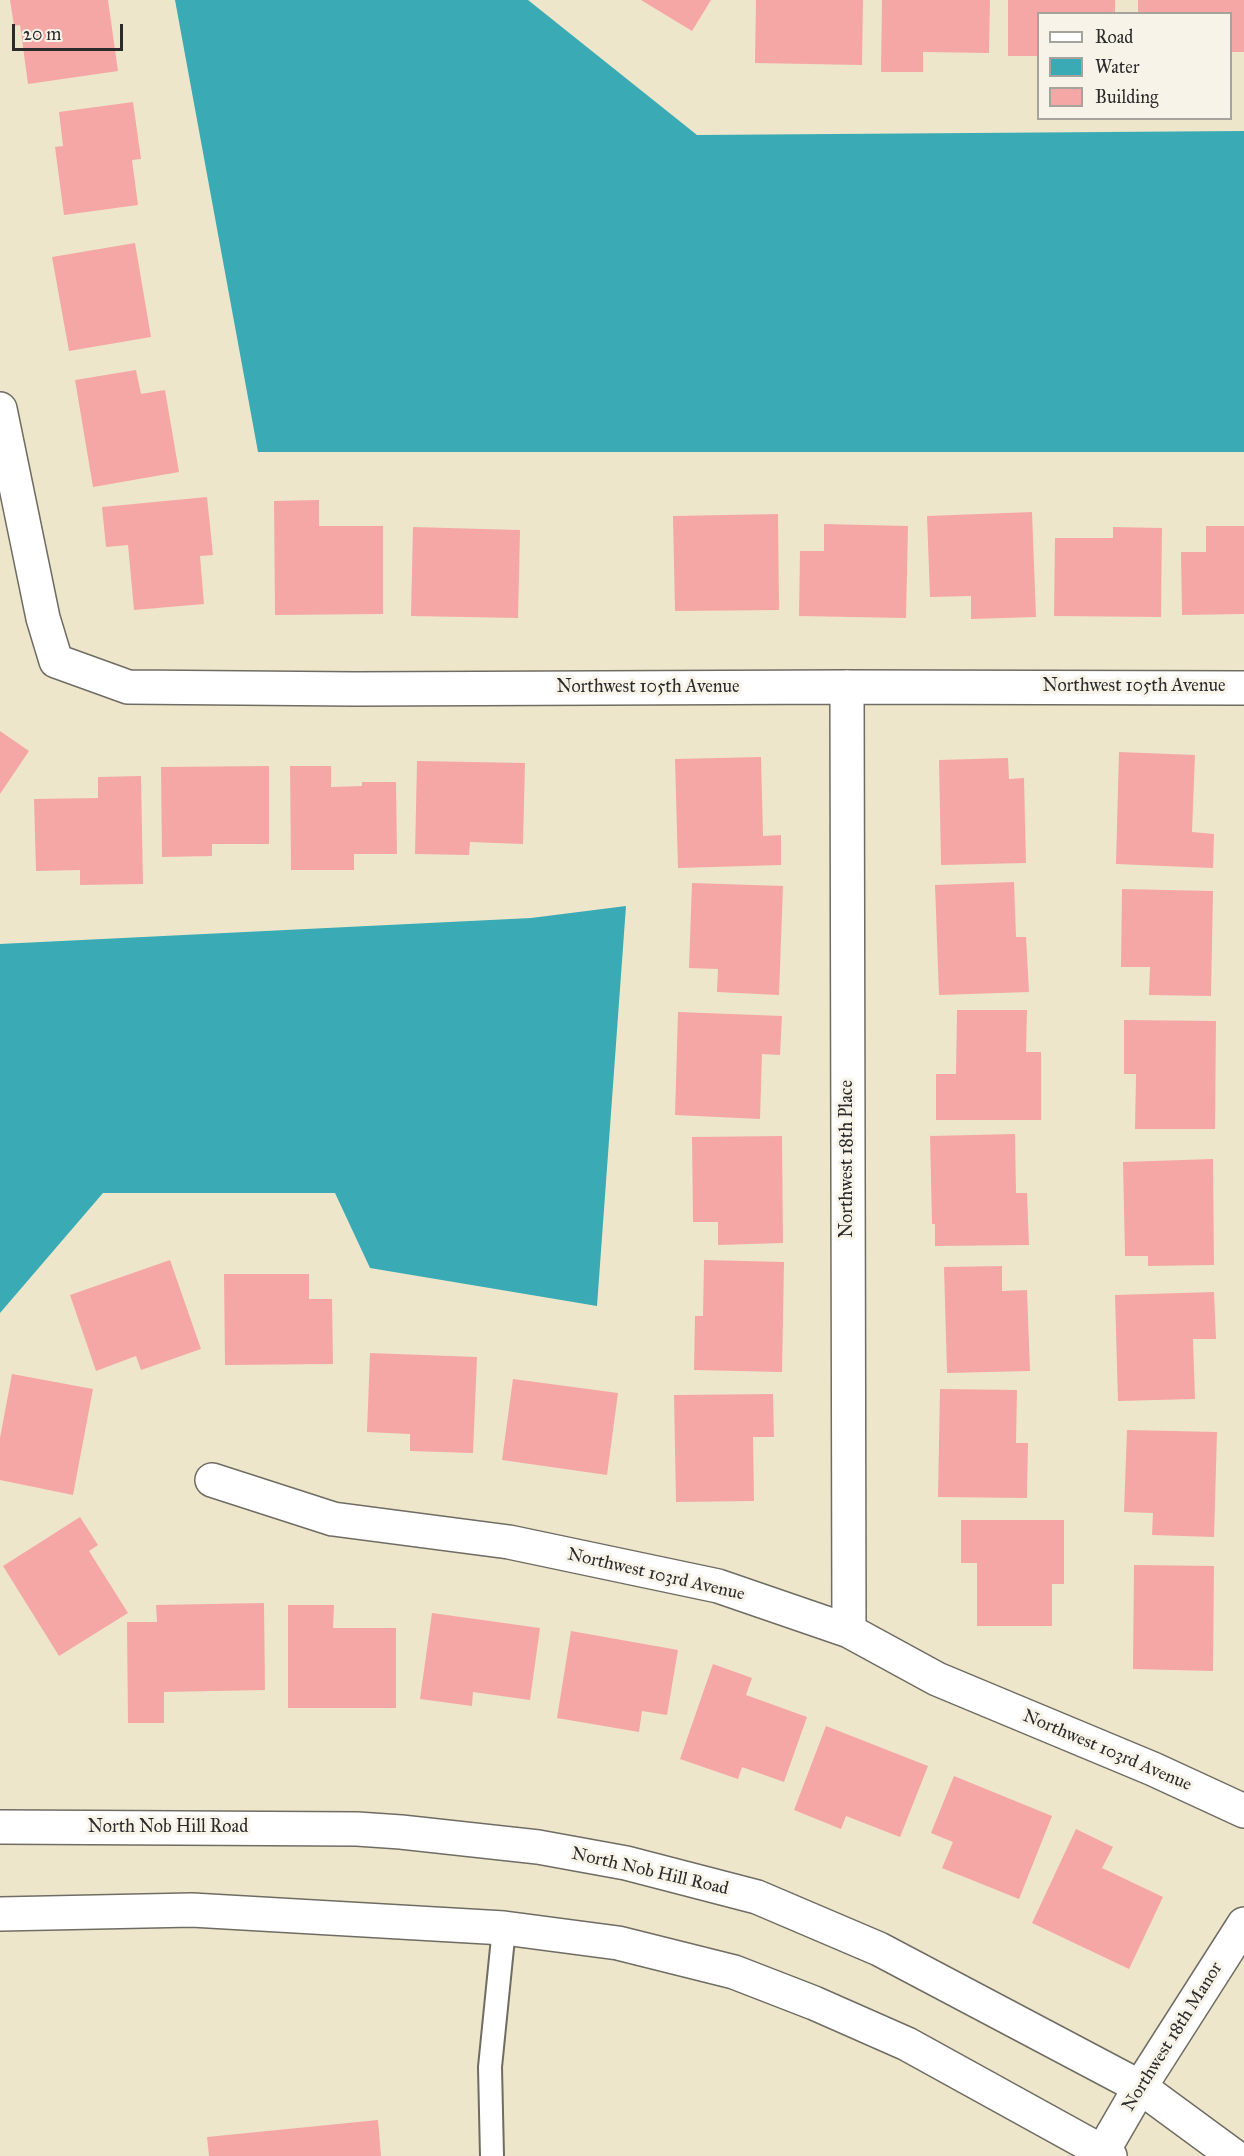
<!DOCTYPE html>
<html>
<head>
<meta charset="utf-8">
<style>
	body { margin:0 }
	#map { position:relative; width:1244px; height:2156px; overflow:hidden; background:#eee6cb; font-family:"IM FELL Great Primer",serif }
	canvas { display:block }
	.legend { position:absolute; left:1037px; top:12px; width:195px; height:108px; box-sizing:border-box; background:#f7f3e8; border:2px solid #a5a39c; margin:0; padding:8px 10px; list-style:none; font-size:18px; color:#2b2b2b }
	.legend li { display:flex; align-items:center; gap:12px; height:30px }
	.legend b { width:30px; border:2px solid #a5a39c }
	.scale { position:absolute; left:12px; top:24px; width:111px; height:27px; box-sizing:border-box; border:3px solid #2b2b2b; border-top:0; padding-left:8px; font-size:18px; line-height:21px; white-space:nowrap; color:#2b2b2b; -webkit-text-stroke:4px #f7f3e8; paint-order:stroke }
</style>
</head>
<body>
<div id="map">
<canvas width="1244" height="2156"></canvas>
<ul class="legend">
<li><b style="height:8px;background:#fff"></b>Road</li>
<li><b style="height:16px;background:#3aabb5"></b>Water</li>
<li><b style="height:16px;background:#f5a7a5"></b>Building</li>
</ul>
<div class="scale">20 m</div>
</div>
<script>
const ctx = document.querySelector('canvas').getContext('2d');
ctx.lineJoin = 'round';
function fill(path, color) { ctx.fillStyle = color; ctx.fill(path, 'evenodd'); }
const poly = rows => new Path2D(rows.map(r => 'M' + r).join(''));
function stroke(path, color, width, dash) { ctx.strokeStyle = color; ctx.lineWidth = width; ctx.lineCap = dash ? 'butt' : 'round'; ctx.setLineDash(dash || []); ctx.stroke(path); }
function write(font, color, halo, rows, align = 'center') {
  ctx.font = font + ' "IM FELL Great Primer",serif'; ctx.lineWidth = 6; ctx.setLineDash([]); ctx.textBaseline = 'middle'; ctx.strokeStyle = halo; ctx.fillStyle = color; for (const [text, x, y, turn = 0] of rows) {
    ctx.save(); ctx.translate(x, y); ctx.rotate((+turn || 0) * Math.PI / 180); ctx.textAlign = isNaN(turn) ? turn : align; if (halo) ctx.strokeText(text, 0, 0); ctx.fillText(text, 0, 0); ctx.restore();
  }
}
fill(poly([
	[175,0,528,0,697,135,1244,131,1244,452,258,452],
	[626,906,597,1306,370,1268,335,1193,103,1193,0,1313,0,944,531,918]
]), '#3aabb5');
fill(poly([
	[10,0,108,0,118,71,28,84,20,25,14,26],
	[641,0,711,0,692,31],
	[756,0,863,0,862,65,755,63],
	[882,0,990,0,989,53,923,52,923,72,881,72],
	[1008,0,1115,0,1115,14,1038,14,1038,56,1008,56],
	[1138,0,1244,0,1244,52,1230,52,1230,14,1138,14],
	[133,102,141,159,132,160,138,205,64,215,55,147,63,146,59,112],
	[135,243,151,337,69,351,52,257],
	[136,370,141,394,165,390,179,472,93,487,75,380],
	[207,497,213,555,200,556,204,604,134,610,128,545,106,547,102,507],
	[319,500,319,526,383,526,383,614,275,615,274,501],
	[1032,512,1036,617,971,619,971,596,930,597,927,516],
	[778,514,779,610,675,611,673,516],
	[824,524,908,526,906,618,799,616,800,551,824,551],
	[1206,526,1244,526,1244,614,1182,615,1181,552,1206,552],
	[413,527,520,530,518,618,411,616],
	[1113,527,1162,528,1161,617,1054,616,1055,538,1113,538],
	[0,731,29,751,0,794],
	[1119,752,1195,755,1192,832,1214,834,1213,868,1116,864],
	[761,757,763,836,781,835,781,865,678,868,675,759],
	[1008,758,1009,779,1024,778,1026,863,941,865,939,760],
	[417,761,525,763,523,844,470,842,469,855,415,854],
	[269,766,269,844,212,844,212,856,162,857,161,767],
	[290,766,331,766,331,787,362,786,362,782,396,782,397,854,354,854,354,870,291,870],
	[141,776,143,884,80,885,80,870,36,871,34,799,98,798,98,777],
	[1014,882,1016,937,1026,937,1029,992,939,995,935,885],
	[692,883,783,886,779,995,717,992,718,969,689,968],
	[1122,889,1213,891,1211,996,1149,995,1150,967,1121,967],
	[957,1010,1027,1010,1026,1052,1041,1052,1041,1120,936,1120,936,1074,956,1074],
	[678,1012,782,1016,780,1055,762,1054,760,1119,675,1115],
	[1124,1020,1216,1021,1215,1129,1135,1129,1136,1074,1124,1074],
	[1015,1134,1016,1193,1027,1193,1029,1245,935,1246,935,1224,932,1224,930,1136],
	[782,1136,783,1243,718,1245,718,1222,693,1222,692,1137],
	[1213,1159,1214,1265,1148,1266,1148,1256,1125,1256,1123,1162],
	[170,1260,201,1349,141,1370,136,1356,96,1371,70,1295],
	[704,1260,784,1262,782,1372,694,1370,695,1316,703,1316],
	[1002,1266,1002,1291,1027,1290,1030,1371,947,1373,944,1267],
	[224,1274,309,1274,309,1299,332,1299,333,1364,225,1365],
	[1214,1292,1216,1339,1193,1339,1195,1399,1118,1401,1115,1295],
	[370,1353,477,1357,473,1453,410,1451,410,1434,367,1432],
	[12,1374,93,1389,73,1495,0,1480,0,1438],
	[513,1379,618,1393,607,1475,502,1460],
	[940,1389,1017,1390,1016,1443,1028,1443,1027,1498,938,1497],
	[773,1394,774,1437,753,1437,754,1501,676,1502,674,1395],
	[1127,1430,1217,1432,1214,1537,1152,1535,1153,1513,1124,1512],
	[80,1517,98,1545,89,1551,128,1613,59,1656,3,1566],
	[961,1520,1064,1520,1064,1584,1052,1584,1052,1626,977,1626,977,1563,961,1563],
	[1134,1565,1214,1566,1213,1671,1133,1669],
	[264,1603,265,1690,164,1692,164,1723,128,1723,127,1622,157,1622,156,1605],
	[288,1605,334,1605,333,1628,396,1628,396,1708,288,1708],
	[432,1613,540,1628,530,1700,473,1692,472,1706,420,1699],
	[571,1631,678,1650,667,1715,642,1711,639,1732,557,1718],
	[713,1664,752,1678,746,1695,807,1717,784,1782,742,1767,738,1779,680,1759],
	[826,1726,928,1766,900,1837,846,1816,841,1829,794,1810],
	[954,1776,1052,1816,1019,1899,942,1868,953,1842,931,1833],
	[1076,1829,1113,1847,1102,1868,1163,1897,1129,1969,1032,1923],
	[378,2120,381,2156,209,2156,207,2137]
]), '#f5a7a5');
const lane = poly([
	[492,2156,490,2067,504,1928]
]);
const street = poly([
	[0,409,43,618,56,661,128,687,355,689,847,687,1244,688],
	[847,687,849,1631],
	[212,1480,333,1519,509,1542,718,1586,849,1631,937,1679,1153,1769,1244,1811],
	[1103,2151,1140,2087,1244,1924]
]);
const secondary = poly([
	[0,1827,357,1829,401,1832,538,1847,626,1863,757,1897,879,1949,1140,2087,1234,2156],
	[0,1914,192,1910,504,1928,618,1943,734,1972,814,2003,907,2044,1110,2156]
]);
stroke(lane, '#6f6c63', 26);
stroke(street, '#6f6c63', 36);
stroke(secondary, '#6f6c63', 36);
stroke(lane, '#fff', 22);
stroke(street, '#fff', 33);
stroke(secondary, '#fff', 33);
write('18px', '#2b2b2b', '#f7f3e8', [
	["Northwest 105th Avenue",1134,687],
	["Northwest 105th Avenue",648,688],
	["Northwest 18th Place",848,1159,-90],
	["Northwest 103rd Avenue",656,1575,13],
	["Northwest 103rd Avenue",1107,1751,23],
	["North Nob Hill Road",168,1828],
	["North Nob Hill Road",650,1872,13],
	["Northwest 18th Manor",1173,2037,-58]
]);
</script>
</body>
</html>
